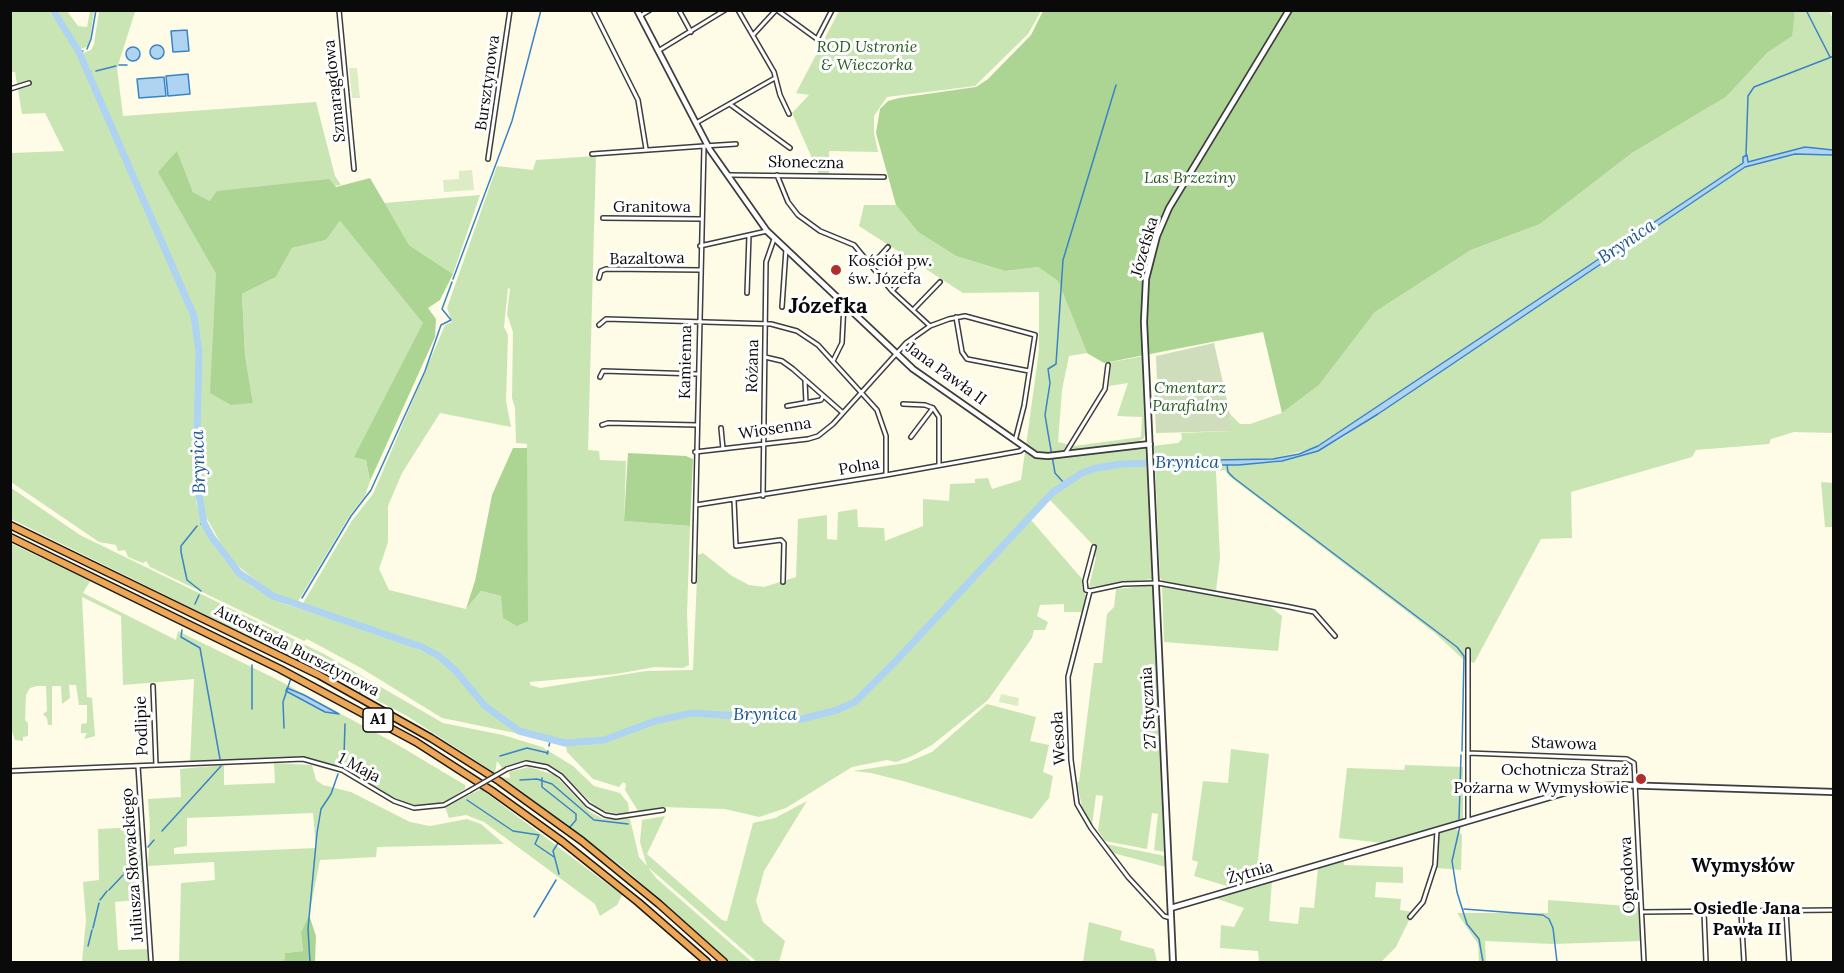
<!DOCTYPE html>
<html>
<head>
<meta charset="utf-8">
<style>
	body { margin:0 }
	#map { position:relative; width:1844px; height:973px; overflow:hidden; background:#fefbe7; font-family:Lora,serif }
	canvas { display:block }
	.frame { position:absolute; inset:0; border:12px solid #0a0a0a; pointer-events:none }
</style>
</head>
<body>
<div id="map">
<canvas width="1844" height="973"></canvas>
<div class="frame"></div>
</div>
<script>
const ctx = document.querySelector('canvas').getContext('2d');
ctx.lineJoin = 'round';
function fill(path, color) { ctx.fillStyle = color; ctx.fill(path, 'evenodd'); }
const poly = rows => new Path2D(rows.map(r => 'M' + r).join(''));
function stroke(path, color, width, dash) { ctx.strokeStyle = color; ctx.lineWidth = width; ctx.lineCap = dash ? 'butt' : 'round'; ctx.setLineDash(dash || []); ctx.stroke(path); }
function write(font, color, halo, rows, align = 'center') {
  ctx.font = font + ' Lora,serif'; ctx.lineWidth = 6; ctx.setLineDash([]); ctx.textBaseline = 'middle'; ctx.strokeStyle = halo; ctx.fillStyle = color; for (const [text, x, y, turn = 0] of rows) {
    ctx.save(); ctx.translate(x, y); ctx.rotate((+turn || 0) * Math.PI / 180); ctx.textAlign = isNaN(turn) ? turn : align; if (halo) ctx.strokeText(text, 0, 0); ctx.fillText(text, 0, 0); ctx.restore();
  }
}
fill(poly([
	[11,10,49,11,71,40,190,313,195,331,196,355,196,503,209,538,225,560,251,586,285,604,399,641,438,658,453,670,488,711,520,734,442,718,361,668,307,639,304,641,150,567,146,561,143,563,128,557,125,550,118,551,116,545,99,542,11,482,11,153,64,151,45,113,22,114,18,89,31,84,30,80,17,84,15,72,11,72],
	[54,11,67,11,78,26,87,27,90,11,94,11,89,46,81,49],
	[99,11,151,11,135,12,117,68,123,116,316,102,335,176,341,185,210,201,193,192,177,152,159,172,216,274,253,403,245,355,242,294,276,277,292,248,326,240,340,221,424,323,355,456,366,460,370,481,365,496,350,515,297,603,272,593,230,560,205,515,198,480,201,341,196,316,83,53,91,50,94,44],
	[839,11,839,10,1041,11,1028,34,975,86,887,97,874,116,874,133,878,152,829,151,829,174,819,174,792,113,809,95,796,93],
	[1795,11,1829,11,1834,21,1833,150,1804,147,1743,163,1404,391,1314,448,1273,459,1154,460,1153,446,1178,443,1182,439,1181,433,1231,431,1230,414,1240,424,1250,424,1282,413,1319,385,1375,312,1471,250,1540,224,1632,153,1726,97,1767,53,1791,36],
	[1802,152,1833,155,1833,433,1794,432,1771,439,1769,444,1696,450,1692,457,1571,492,1572,538,1541,539,1474,663,1463,659,1435,633,1229,476,1225,470,1216,471,1220,558,1216,591,1163,581,1160,578,1155,465,1274,463,1318,451,1342,438,1744,167],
	[596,156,588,450,599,451,600,460,626,461,624,521,690,526,687,614,689,665,683,668,655,667,616,674,530,682,530,685,540,688,646,671,693,670,698,555,703,553,732,576,749,585,764,587,796,577,798,519,827,515,827,539,837,540,838,512,857,509,858,527,884,528,885,541,923,526,923,499,949,501,950,484,975,483,975,479,988,478,992,489,1021,480,1025,452,1047,458,1141,447,1147,449,1152,579,1089,587,1096,557,1090,556,1093,545,1050,500,1031,520,1083,580,1082,587,1086,596,1082,612,1064,612,1064,604,1040,605,1037,616,1048,622,1045,630,1034,630,1032,638,988,700,932,745,912,756,896,762,887,760,852,767,786,808,759,817,725,809,662,807,638,811,625,790,626,784,623,782,619,787,593,779,567,752,565,741,520,730,511,724,486,705,441,655,423,645,302,605,351,522,373,494,445,325,452,322,447,308,497,166,533,170,536,160],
	[508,288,510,289,507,314,513,332,512,398,515,408,516,443,527,444,527,610,501,596,481,591,466,609,389,590,379,569,388,542,388,506,402,473,440,413,511,427,506,401,508,335,504,327],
	[480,195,453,274,409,245,384,203],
	[864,205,896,205,918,232,956,256,1005,271,1038,267,1058,281,1087,353,1069,356,1062,390,1058,442,1074,446,1141,437,1142,417,1117,416,1128,383,1109,386,1111,362,1145,356,1147,427,1144,438,1137,443,1049,453,1035,451,1026,446,1039,350,1039,292,963,293,859,226],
	[1821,482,1833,483,1833,527,1825,527],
	[10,487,80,535,324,654,443,723,503,735,542,747,573,766,594,786,620,793,628,803,629,811,626,814,619,814,599,810,568,780,548,765,522,762,502,768,497,761,495,773,407,716,350,686,11,519],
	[10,543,90,581,83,593,176,640,178,631,278,680,393,742,465,785,465,789,446,801,422,807,409,805,387,794,337,766,304,757,190,762,194,679,123,685,121,616,82,597,87,697,92,698,95,736,84,739,87,733,81,733,81,724,87,723,87,705,79,705,76,685,69,685,70,698,62,704,61,686,52,686,52,725,48,725,47,718,43,714,47,711,46,686,37,686,30,688,26,695,25,720,28,723,28,736,23,737,23,741,15,740,10,725],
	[1152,585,1154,587,1164,852,1154,850,1158,814,1152,813,1147,849,1105,841,1098,830,1103,796,1096,795,1092,825,1082,808,1077,782,1079,782,1094,663,1102,663,1107,614,1114,607,1116,589],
	[1162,587,1268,605,1282,616,1278,651,1164,642],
	[987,704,1036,717,1030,741,1049,745,1043,772,1053,776,1049,798,1032,819,903,781,871,773,853,771,906,763,932,752],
	[1231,749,1269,754,1256,879,1230,887,1194,876,1198,862,1192,860,1203,781,1228,783],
	[274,763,312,765,316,780,323,785,351,792,410,822,430,826,467,819,481,824,504,844,377,847,376,857,320,860,309,915,301,932,303,951,285,953,284,962,179,962,181,883,215,880,214,862,148,866,150,827,148,799,181,797,180,769,224,765,224,785,275,783],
	[313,813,316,848,174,854,174,848,187,846,187,818],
	[1405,765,1463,767,1463,819,1382,843,1339,838,1347,768,1404,770],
	[529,767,555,775,590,812,604,819,630,819,639,857,647,866,640,842,642,820,665,816,647,854,722,920,727,921,753,823,775,818,807,801,764,871,756,901,763,922,785,941,779,962,757,962,648,867,656,878,752,962,730,962,624,868,502,777,510,778,509,772],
	[481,789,622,895,617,905,600,916,595,904,484,822,466,815,449,818,445,807],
	[140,827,145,899,115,902,118,950,148,949,149,962,82,962,86,920,83,882,99,880,98,829],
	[1454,827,1462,835,1461,870,1437,868,1439,832],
	[1106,844,1165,856,1166,867,1113,853],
	[1344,860,1344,865,1403,867,1403,883,1376,882,1375,897,1401,899,1400,910,1413,912,1396,947,1381,962,1259,962,1258,951,1220,948,1221,925,1234,927,1244,908,1215,898,1272,881,1269,921,1298,924,1300,907,1314,908,1318,868],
	[1548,900,1640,907,1641,941,1553,944,1485,941,1486,962,1479,962,1478,944,1457,913,1548,913],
	[1089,922,1122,931,1120,940,1154,949,1157,962,1083,962]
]), '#cae5b4');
fill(poly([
	[1043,11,1795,11,1792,36,1767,53,1726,97,1632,153,1540,224,1471,250,1375,312,1319,385,1282,413,1263,332,1104,363,1087,353,1058,281,1038,267,1005,271,956,256,918,232,896,205,876,133,880,109,888,101,899,98,976,87,988,79,1031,35],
	[177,151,193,192,210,201,217,191,329,179,336,187,370,178,409,245,453,274,440,300,428,308,436,319,435,337,370,481,366,460,354,457,423,323,340,221,326,240,292,248,276,277,242,294,245,355,253,403,231,405,210,393,216,274,158,172],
	[513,448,527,448,528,621,517,626,503,618,501,596,481,591,466,609,475,581,492,495],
	[628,453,686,456,693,459,690,526,624,521],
	[309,915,316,936,315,962,284,962,285,953,303,951,301,932]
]), '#acd594');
fill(poly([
	[1214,343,1230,414,1232,431,1156,433,1154,386,1157,382,1156,356]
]), '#cfddbc');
fill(poly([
	[349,68,357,68,360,98,352,98],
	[472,170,474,190,444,192,443,180,459,179,459,171],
	[1001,694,1019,698,1018,706,999,702]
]), '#dcedc5');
const water = poly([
	[187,30,189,51,173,52,171,31,187,30],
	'150 52a7 7 0 1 1 14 0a7 7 0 1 1-14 0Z',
	'126 54a7 7 0 1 1 14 0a7 7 0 1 1-14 0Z',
	[188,74,190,94,168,96,166,76,188,74],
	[164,77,166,96,139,98,137,79,164,77],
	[1805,147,1833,150,1833,155,1795,154,1745,167,1378,414,1318,451,1282,461,1238,465,1155,465,1154,461,1273,459,1299,454,1318,446,1743,163,1743,157,1747,155,1748,162,1805,147],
	[287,688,304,695,339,714,325,712,286,691,287,688]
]);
fill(water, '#afd4f2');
stroke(water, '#3a83c6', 1.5);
stroke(poly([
	[1806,10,1830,57],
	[87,49,91,39,96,10],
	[79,52,83,51],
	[119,65,127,65],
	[96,71,116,66],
	[89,73,91,72],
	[1746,155,1748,96,1754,87,1834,56],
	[453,279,512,121,541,10],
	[1227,465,1228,472,1234,478,1457,647,1464,656,1462,751],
	[1064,483,1055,473,1048,433,1045,415,1050,383,1048,369,1056,364,1063,260,1116,85],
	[201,524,204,523],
	[197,526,181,546,181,552,187,580,201,591],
	[302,598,351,516,371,490,425,371,441,325,451,320,442,309,452,282],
	[195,604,199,595],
	[297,605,299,602],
	[182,630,181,637,200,648,220,759],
	[264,638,266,632],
	[297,660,299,652],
	[252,665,252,709],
	[360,692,364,682],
	[284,728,283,702,291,678],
	[549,746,550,741],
	[547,754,548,751],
	[344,756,345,724],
	[500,756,527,748,548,753],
	[342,767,344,760],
	[542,778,542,787,576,814,576,820,570,827],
	[520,780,537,779,552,784,594,820,628,824],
	[467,800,513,831,539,835,535,844,554,857],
	[1459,819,1461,755],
	[1460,826,1452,861,1457,892,1467,924,1479,939,1483,962],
	[162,831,221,766],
	[558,843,553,851,559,874],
	[148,847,154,840],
	[132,865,138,858],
	[124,873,130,866],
	[109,890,123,875],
	[100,900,107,891],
	[1464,909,1543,915,1549,919,1553,928,1557,962],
	[534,917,556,880],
	[93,928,99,903],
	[88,946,92,930],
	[310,962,308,929,317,833,321,809,331,794,338,774]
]), '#3a83c6', 1.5);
stroke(poly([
	[53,10,79,52,194,316,199,352,196,479,204,523,211,536,239,573,273,596,422,647,439,656,455,670,485,706,519,731,565,743,604,740,655,721,692,713,784,719,802,719,837,710,855,702,893,664,1053,492,1082,473,1096,468,1121,464,1156,463]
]), '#afd4f2', 7);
const minor = poly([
	[339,10,354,169],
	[593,10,638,100,646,149],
	[679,10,691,32],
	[738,10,774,72,780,95,789,114],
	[777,10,817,39,832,10],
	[640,16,650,10],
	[753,35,776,10],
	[658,51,725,10],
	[10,89,29,83],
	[731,105,790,148],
	[696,123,775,78],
	[592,154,704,146],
	[488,159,510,10],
	[729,175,884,177],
	[777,175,788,202,798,215,820,231,854,245,892,291,930,326],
	[603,218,701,219],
	[700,246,767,231],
	[871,266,888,247],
	[599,278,601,271,606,269,700,270],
	[892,291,914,266],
	[747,293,749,235],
	[782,307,786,249],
	[913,310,940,282],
	[956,317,962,352,967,359,1029,371],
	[599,325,606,319,771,324,797,331,818,345,877,410,886,436,886,475],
	[765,357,782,361,793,369,843,413],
	[833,361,842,343,844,304],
	[600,377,603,371,697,374],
	[805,381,806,403],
	[903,404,925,405,933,408,939,417,939,465],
	[787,406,821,400,823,396],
	[602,425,608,423,697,425],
	[721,428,723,449],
	[911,437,933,408],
	[695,452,808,439,818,436,833,424,906,343,930,326,949,319,965,316,1035,335,1024,406,1015,441],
	[1065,454,1105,389,1108,365],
	[763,496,766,262,774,239],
	[734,500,736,546,781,540,784,543,783,582],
	[696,505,886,475,1020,451,1024,448],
	[694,581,704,146,736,144],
	[1090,591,1086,590,1085,581,1094,547],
	[153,686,156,765],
	[1468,753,1627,759,1634,763,1644,962],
	[138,766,151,962],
	[507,769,526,763,547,767,561,776,588,805,605,815,616,817,663,810],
	[10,771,303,759,342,770,394,801,414,808,444,805,469,791],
	[1468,820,1468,650],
	[1786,911,1789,961],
	[1642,912,1834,910],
	[1704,912,1706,962],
	[1741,912,1744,962],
	[1410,917,1423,902,1435,865,1437,830],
	[1171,918,1164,916,1128,877,1091,828,1077,804,1071,760,1068,677,1090,591,1123,584,1158,583,1290,607,1314,612,1335,636]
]);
const tertiary = poly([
	[637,10,710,150,767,231,913,369,1036,455,1048,456,1150,444],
	[1171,908,1584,787,1621,785,1834,792],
	[1173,962,1144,322,1146,279,1157,236,1169,208,1289,10]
]);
const motorway = poly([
	[10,525,319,675,431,738,499,781,582,841,659,904,724,962],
	[10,537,280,669,416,742,492,791,563,842,638,902,707,962]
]);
stroke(minor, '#3d3d3d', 6);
stroke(tertiary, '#3d3d3d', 8);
stroke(motorway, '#1b1b1b', 9);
stroke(minor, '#fff', 3);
stroke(tertiary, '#fff', 4.5);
stroke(motorway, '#eda756', 6);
const minorBridge = poly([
	[469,791,507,769]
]);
stroke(minorBridge, '#3d3d3d', 6, []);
stroke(minorBridge, '#fff', 3);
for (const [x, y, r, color] of [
	[836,270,6,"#b12e2a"],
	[1641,779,6,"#b12e2a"]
]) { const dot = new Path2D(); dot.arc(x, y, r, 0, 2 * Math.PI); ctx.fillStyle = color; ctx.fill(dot); stroke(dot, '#fff', 2); }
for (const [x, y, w] of [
	[378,720,30]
]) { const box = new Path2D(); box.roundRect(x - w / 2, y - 12, w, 24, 4.5); ctx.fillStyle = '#fff'; ctx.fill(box); stroke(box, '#0a0a0a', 1.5); }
write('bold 15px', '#0a0a0a', null, [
	["A1",378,720]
]);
write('italic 16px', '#265d1f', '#fff', [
	["ROD Ustronie",867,47],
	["& Wieczorka",867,65],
	["Las Brzeziny",1190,178],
	["Cmentarz",1190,388],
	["Parafialny",1190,406]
]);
write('16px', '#0a0a0a', '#fff', [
	["Bursztynowa",488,83,-82],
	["Szmaragdowa",335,91,-96],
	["Słoneczna",806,163,1],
	["Granitowa",652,207],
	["Józefska",1145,247,-74],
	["Bazaltowa",647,259,-1],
	["Kamienna",686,362,-89],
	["Różana",753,366,-89],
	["Jana Pawła II",946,374,36],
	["Wiosenna",775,429,-9],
	["Polna",859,467,-10],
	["Autostrada Bursztynowa",297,651,27],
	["27 Stycznia",1149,708,-93],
	["Podlipie",142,726,-92],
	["Wesoła",1059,738,-93],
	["Stawowa",1564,744,2],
	["1 Maja",359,768,28],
	["Juliusza Słowackiego",133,865,-94],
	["Żytnia",1250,873,-16],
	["Ogrodowa",1628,875,-93]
]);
write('16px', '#0a0a0a', '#fff', [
	["Kościół pw.",848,261],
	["św. Józefa",848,279],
	["Ochotnicza Straż",1629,770,"right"],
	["Pożarna w Wymysłowie",1629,788,"right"]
], 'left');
write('italic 18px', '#1b5593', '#fff', [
	["Brynica",1627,242,-34],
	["Brynica",199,462,-92],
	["Brynica",1187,463],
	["Brynica",765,715]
]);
write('bold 18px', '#0a0a0a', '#fff', [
	["Osiedle Jana",1747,909],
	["Pawła II",1747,930]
]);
write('bold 20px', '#0a0a0a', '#fff', [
	["Wymysłów",1743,866]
]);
write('bold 22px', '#0a0a0a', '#fff', [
	["Józefka",828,307]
]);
</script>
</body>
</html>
